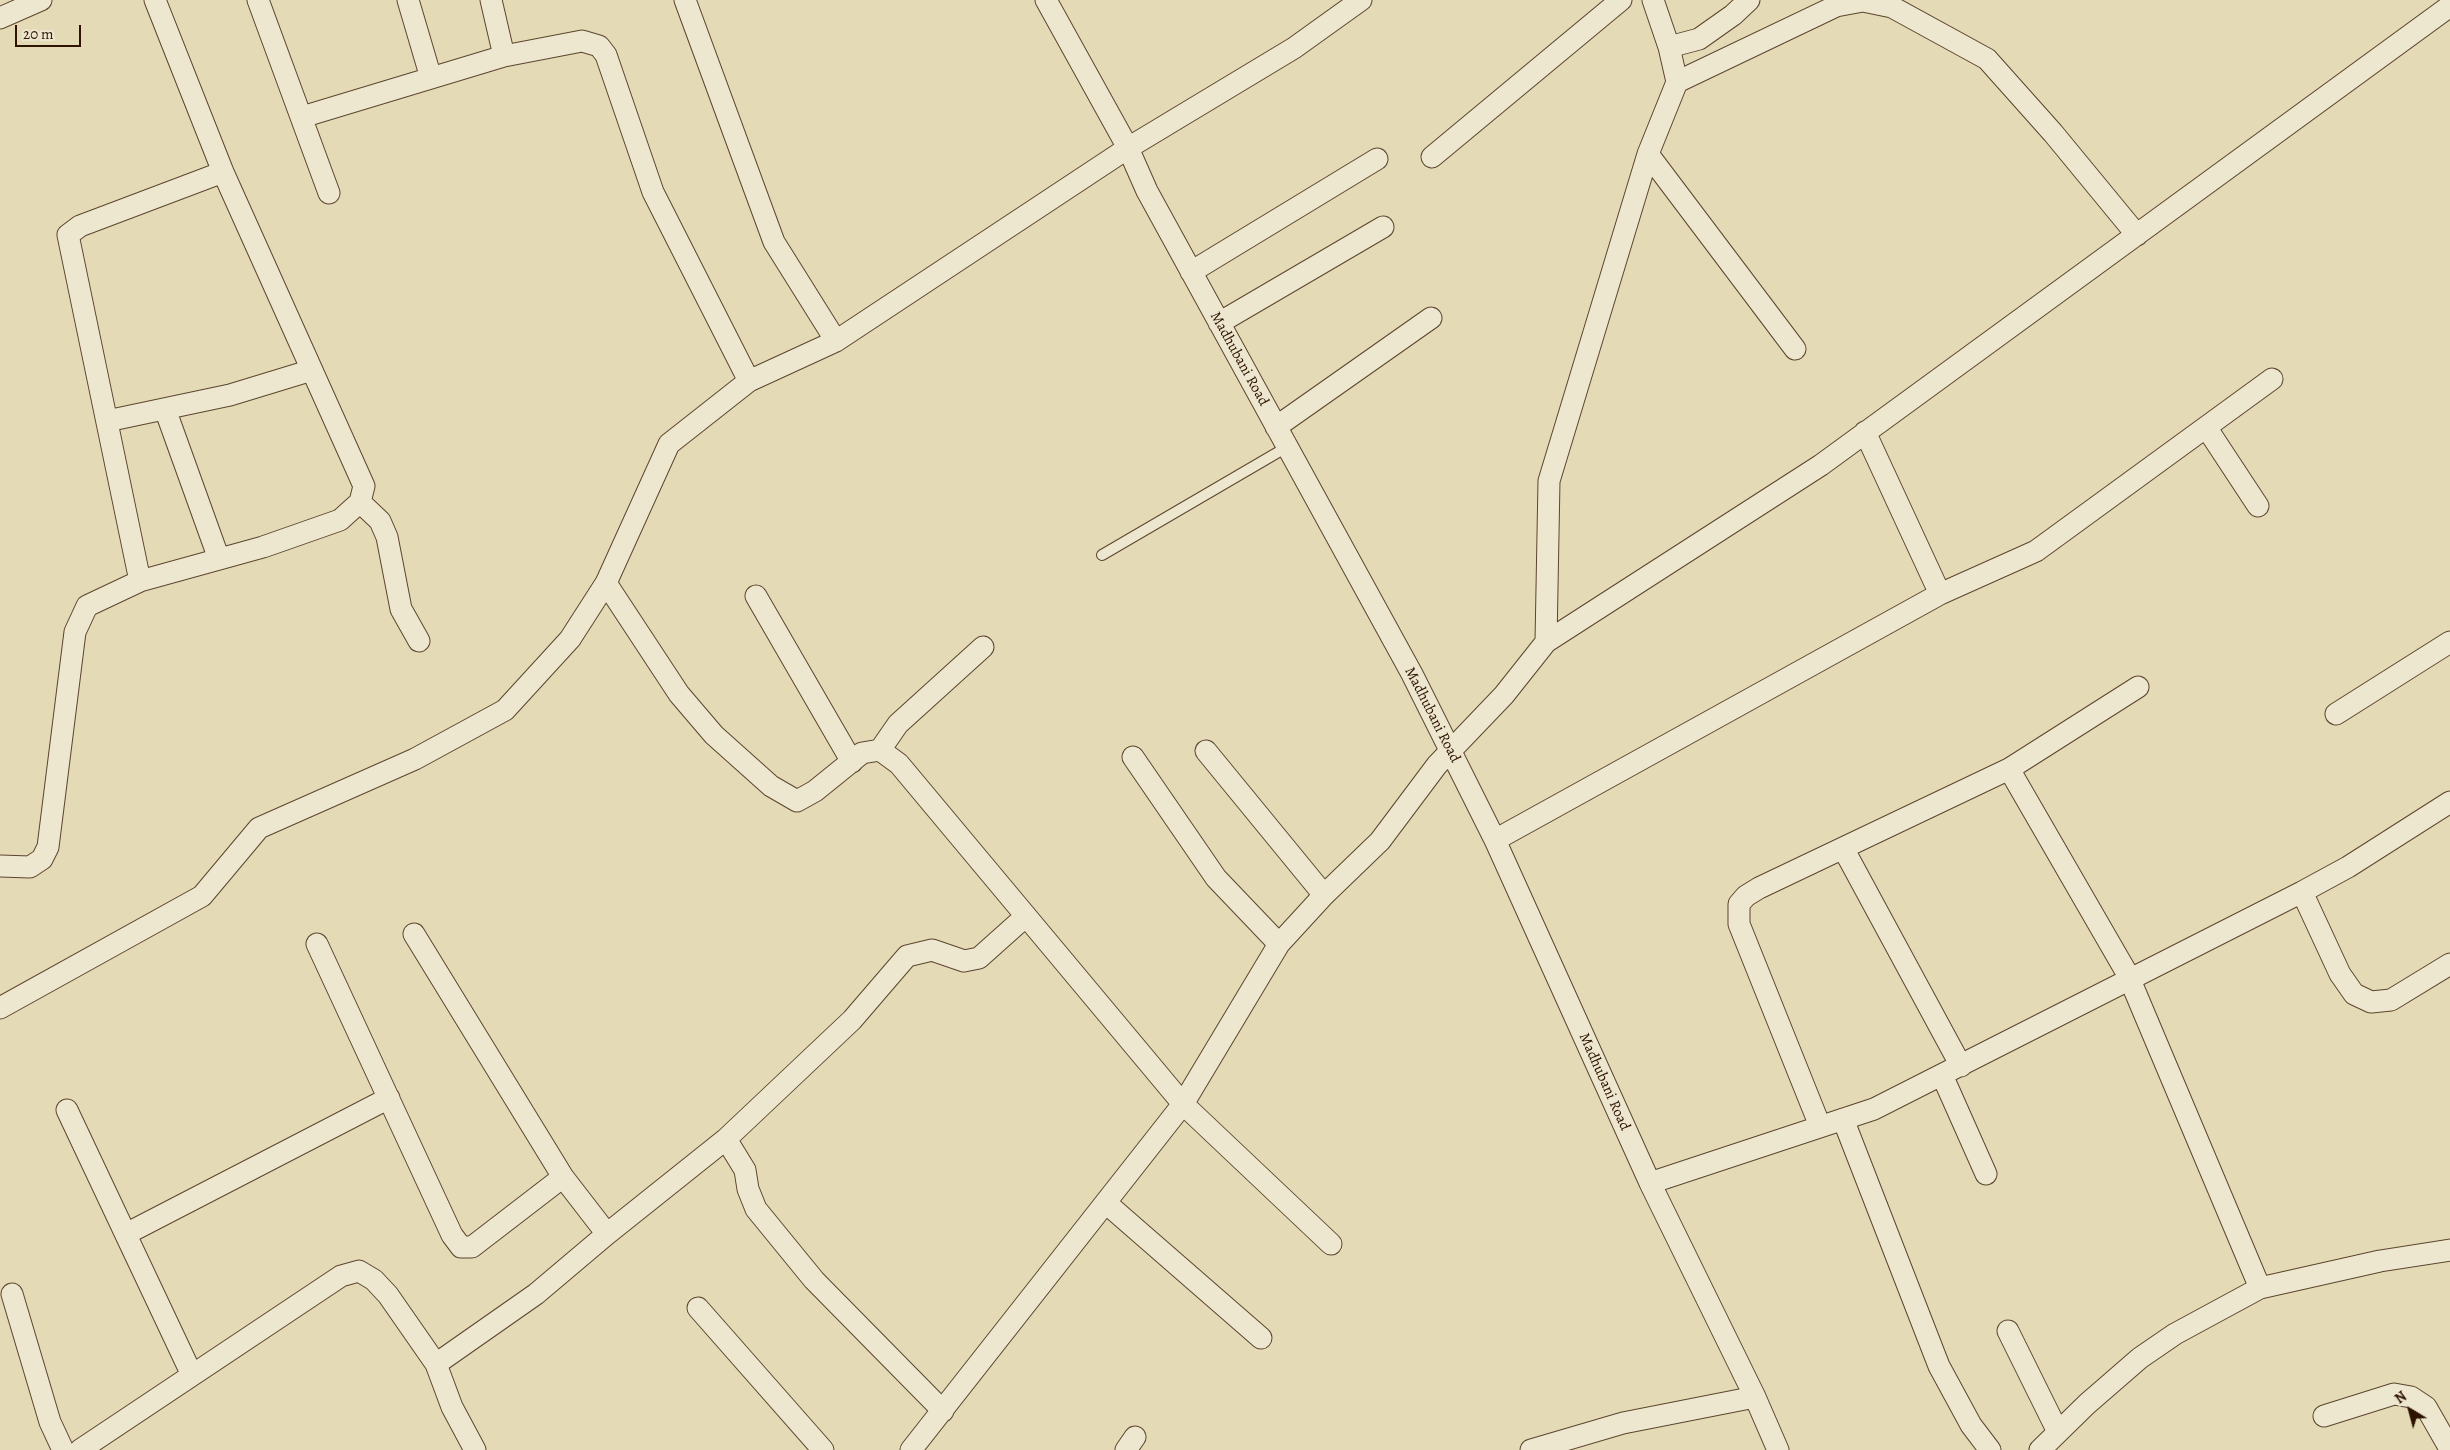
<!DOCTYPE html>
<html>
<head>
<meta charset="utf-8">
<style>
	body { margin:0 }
	#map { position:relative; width:2450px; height:1450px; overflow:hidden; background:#e5dab6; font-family:Alegreya,serif }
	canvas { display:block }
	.north { position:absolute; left:2385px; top:1385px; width:50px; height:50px; -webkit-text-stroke:4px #eee7d0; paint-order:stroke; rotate:323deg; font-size:14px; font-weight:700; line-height:20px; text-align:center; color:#2d1300 }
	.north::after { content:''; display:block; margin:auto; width:18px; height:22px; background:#2d1300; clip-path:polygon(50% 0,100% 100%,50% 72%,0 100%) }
	.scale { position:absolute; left:15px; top:25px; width:66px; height:22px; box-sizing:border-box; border:2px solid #2d1300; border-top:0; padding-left:6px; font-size:15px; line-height:18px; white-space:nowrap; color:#2d1300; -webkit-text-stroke:4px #eee7d0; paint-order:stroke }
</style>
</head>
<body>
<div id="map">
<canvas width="2450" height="1450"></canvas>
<div class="north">N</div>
<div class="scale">20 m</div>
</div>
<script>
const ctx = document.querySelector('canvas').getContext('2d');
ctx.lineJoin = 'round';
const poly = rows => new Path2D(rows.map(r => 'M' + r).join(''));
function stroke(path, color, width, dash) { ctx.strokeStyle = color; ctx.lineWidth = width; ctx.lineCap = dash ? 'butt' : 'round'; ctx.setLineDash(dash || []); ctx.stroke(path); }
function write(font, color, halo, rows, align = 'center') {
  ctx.font = font + ' Alegreya,serif'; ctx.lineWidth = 5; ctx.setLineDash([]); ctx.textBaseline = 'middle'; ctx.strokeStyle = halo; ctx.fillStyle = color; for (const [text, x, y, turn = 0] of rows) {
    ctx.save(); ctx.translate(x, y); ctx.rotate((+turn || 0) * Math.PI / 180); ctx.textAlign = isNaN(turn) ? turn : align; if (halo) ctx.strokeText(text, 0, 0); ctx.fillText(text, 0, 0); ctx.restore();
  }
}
const service = poly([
	[1102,555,1287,447]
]);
const minor = poly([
	[258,0,329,193],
	[408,0,431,78],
	[491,0,504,56],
	[685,0,774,242,836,341],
	[1046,0,1128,148,1147,191,1412,674,1495,840,1650,1183,1755,1397,1778,1450],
	[0,18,41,0],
	[1669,47,1699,39,1733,15,1749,0],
	[1677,82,1836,6,1863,1,1892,7,1987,59,2053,133,2137,235],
	[302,117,504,56,582,41,599,46,606,55,653,192,749,381],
	[1648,154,1795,349],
	[1432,157,1621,0],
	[1191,272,1377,159],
	[1219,323,1383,227],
	[165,409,219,559],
	[107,421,230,395,312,370],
	[1276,427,1431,318],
	[2206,427,2258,506],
	[1865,432,1940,594],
	[360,502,380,521,387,537,401,609,419,641],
	[140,581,68,235,80,226,223,172],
	[606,583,679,694,714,735,771,786,797,801,815,791,862,753,880,750,899,764,1183,1104,1331,1244],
	[756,596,852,762],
	[1546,642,1549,481,1648,154,1677,82,1669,47,1653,0],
	[2336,714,2450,642],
	[880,750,898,724,983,647],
	[1206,751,1324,895],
	[1133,757,1216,878,1279,944],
	[2009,769,2128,975,2260,1288],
	[1495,840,1940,594,2036,551,2272,379],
	[1843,848,1961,1066],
	[0,866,30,867,42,859,48,847,75,632,87,606,140,581,263,547,340,520,360,502,364,486,223,172,155,0],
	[2302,892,2340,974,2354,994,2371,1002,2391,1000,2450,964],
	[414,934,563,1177,607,1234],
	[317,944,452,1235,461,1247,472,1247,563,1177],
	[0,1008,202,896,259,828,415,759,505,710,570,639,606,583,669,444,749,381,836,341,1128,148,1294,48,1361,0],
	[1942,1075,1986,1174],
	[67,1110,192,1375],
	[1843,1119,1939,1366,1971,1425,1990,1450],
	[1820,1126,1739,924,1739,904,1746,896,1759,888,2009,769,2138,687],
	[726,1139,745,1170,748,1189,756,1209,814,1280,943,1411],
	[1650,1183,1874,1109,2302,892,2348,867,2450,802],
	[1106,1203,1261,1338],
	[126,1234,389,1098],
	[12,1294,50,1422,63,1450],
	[698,1308,823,1450],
	[2008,1331,2058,1432],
	[436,1364,536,1294,607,1234,726,1139,852,1020,907,956,932,950,964,961,979,958,1026,916],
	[2324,1416,2394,1394,2411,1397,2426,1407,2450,1449],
	[80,1450,341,1276,359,1271,374,1280,388,1295,436,1364,452,1407,475,1450],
	[911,1450,1183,1104,1279,944,1324,895,1380,841,1437,765,1504,695,1546,642,1821,465,2450,6],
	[1126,1450,1135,1437],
	[1531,1450,1623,1423,1755,1397],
	[2040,1450,2087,1404,2140,1358,2175,1334,2260,1288,2380,1261,2450,1250]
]);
stroke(service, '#5b452e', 12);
stroke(minor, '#5b452e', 23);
stroke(service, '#eee7d0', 10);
stroke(minor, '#eee7d0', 21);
write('15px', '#2d1300', '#eee7d0', [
	["Madhubani Road",1239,359,61],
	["Madhubani Road",1432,715,63],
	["Madhubani Road",1604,1082,66]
]);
</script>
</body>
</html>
